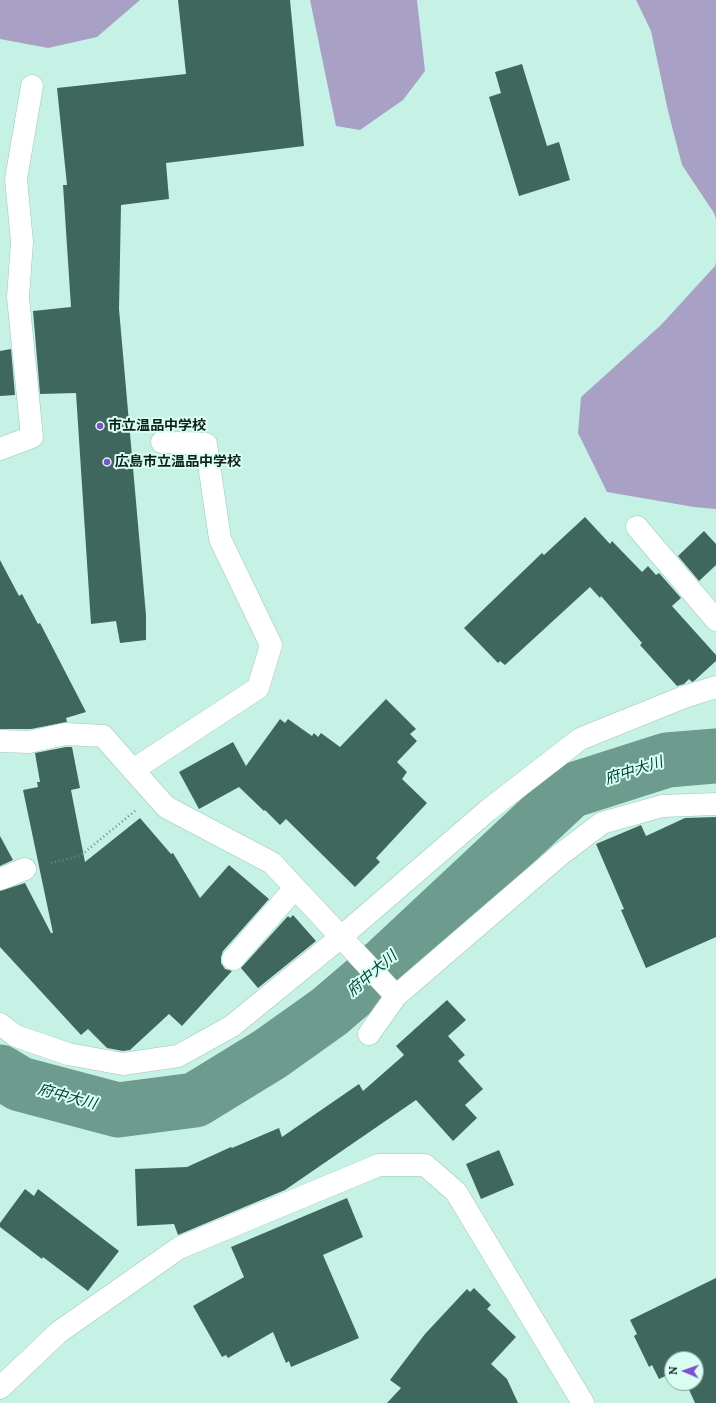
<!DOCTYPE html>
<html>
<head>
<meta charset="utf-8">
<style>
	body { margin:0 }
	#map { position:relative; width:716px; height:1403px; overflow:hidden; background:#c6f2e5; font-family:Lora,serif }
	canvas { display:block }
	.north { position:absolute; left:664px; top:1351px; width:40px; height:40px; box-sizing:border-box; background:#dafdf2; border:1px solid #89a59c; border-radius:50%; rotate:272deg; font-size:11px; font-weight:700; line-height:16px; text-align:center; color:#10211c }
	.north::after { content:''; display:block; margin:auto; width:14px; height:18px; background:#7d53cc; clip-path:polygon(50% 0,100% 100%,50% 72%,0 100%) }
</style>
</head>
<body>
<div id="map">
<canvas width="716" height="1403"></canvas>
<div class="north">N</div>
</div>
<script>
const ctx = document.querySelector('canvas').getContext('2d');
ctx.lineJoin = 'round';
function fill(path, color) { ctx.fillStyle = color; ctx.fill(path, 'evenodd'); }
const poly = rows => new Path2D(rows.map(r => 'M' + r).join(''));
function stroke(path, color, width, dash) { ctx.strokeStyle = color; ctx.lineWidth = width; ctx.lineCap = dash ? 'butt' : 'round'; ctx.setLineDash(dash || []); ctx.stroke(path); }
function write(font, color, halo, rows, align = 'center') {
  ctx.font = font + ' Lora,"Noto Sans JP",serif'; ctx.lineWidth = 4; ctx.setLineDash([]); ctx.textBaseline = 'middle'; ctx.strokeStyle = halo; ctx.fillStyle = color; for (const [text, x, y, turn = 0] of rows) {
    ctx.save(); ctx.translate(x, y); ctx.rotate((+turn || 0) * Math.PI / 180); ctx.textAlign = isNaN(turn) ? turn : align; if (halo) ctx.strokeText(text, 0, 0); ctx.fillText(text, 0, 0); ctx.restore();
  }
}
fill(poly([
	[0,0,140,0,97,37,48,48,0,39],
	[310,0,417,0,425,71,403,100,360,130,336,126],
	[636,0,716,0,716,219,714,213,682,165,668,111,651,31],
	[716,262,716,509,694,507,607,492,578,433,581,397,661,325,715,266]
]), '#a9a0c5');
stroke(poly([
	[0,1072,20,1084,118,1110,195,1100,270,1054,329,1012,384,965,570,791,667,760,716,756]
]), '#6d9b8e', 55);
fill(poly([
	[178,0,290,0,304,146,166,163,169,199,121,205,119,309,146,615,146,640,120,643,116,621,91,624,76,393,40,394,33,311,71,307,63,185,67,185,57,88,186,74],
	[522,64,547,146,559,142,570,180,519,196,489,97,501,93,495,72],
	[11,349,15,395,0,396,0,351],
	[585,517,610,544,612,541,642,572,648,566,656,575,659,573,681,598,672,606,716,655,716,661,694,681,692,682,689,679,684,684,677,686,640,645,642,643,601,596,600,598,590,587,505,665,500,661,498,663,464,628,542,553,544,555],
	[704,531,716,544,716,565,699,581,678,556],
	[0,560,19,596,22,594,38,624,40,623,86,712,66,718,67,722,31,729,0,729],
	[386,699,416,729,410,734,417,741,397,762,407,772,402,779,427,803,376,858,380,862,355,887,286,819,280,825,265,810,264,811,239,787,199,809,179,772,233,742,246,766,280,719,285,723,288,719,312,736,314,733,318,737,321,733,340,747],
	[66,747,72,747,80,788,71,790,85,862,140,818,171,854,173,853,200,898,229,865,269,899,223,951,221,957,221,963,225,969,232,971,182,1026,169,1014,130,1050,123,1051,107,1048,88,1029,81,1035,0,947,0,891,25,883,51,933,53,933,23,790,38,787,37,782,40,782,35,753],
	[716,817,716,937,646,968,621,910,624,909,596,844,641,825,646,836,685,818],
	[0,836,13,860,0,866],
	[293,915,316,941,258,988,241,968,288,916,290,918],
	[447,1000,466,1020,448,1036,465,1055,458,1061,483,1089,465,1105,477,1118,453,1141,416,1100,285,1190,178,1235,174,1224,137,1226,135,1169,187,1167,231,1147,232,1148,279,1128,282,1137,359,1084,363,1091,404,1055,396,1046],
	[499,1150,514,1185,481,1199,466,1164],
	[25,1189,34,1196,38,1189,119,1251,88,1291,43,1257,42,1259,0,1227,0,1223],
	[347,1198,363,1237,323,1255,359,1338,291,1367,289,1361,286,1363,273,1332,228,1358,226,1355,222,1357,193,1306,244,1277,231,1247],
	[716,1278,716,1403,695,1403,686,1383,696,1383,696,1359,672,1359,672,1373,659,1379,652,1365,649,1367,634,1336,637,1334,630,1320],
	[474,1288,491,1305,487,1309,516,1337,491,1364,507,1379,518,1403,387,1403,401,1388,390,1380,425,1334,467,1289,470,1292]
]), '#40675d');
const minor = poly([
	[0,449,32,437,18,297,22,242,16,179,32,86],
	[637,527,716,620],
	[0,741,29,742,65,734,103,736,166,807,272,863,396,996],
	[133,770,258,688,271,645,220,539,206,444,162,442],
	[0,879,25,869],
	[233,959,295,888],
	[0,1024,16,1036,68,1054,123,1064,178,1056,232,1026,341,937,487,811,580,739,684,697,716,687],
	[369,1034,396,996,561,854,602,823,662,806,716,804],
	[0,1388,59,1332,179,1248,379,1165,425,1165,456,1192,583,1403]
]);
stroke(minor, '#9dc7bb', 23);
stroke(poly([
	[51,863,80,856,135,811]
]), '#6c8b82', 2.5, [1, 3]);
stroke(minor, '#fff', 22);
for (const [x, y, r, color] of [
	[100,426,4,"#7d53cc"],
	[107,462,4,"#7d53cc"]
]) { const dot = new Path2D(); dot.arc(x, y, r, 0, 2 * Math.PI); ctx.fillStyle = color; ctx.fill(dot); stroke(dot, '#dafdf2', 1.5); }
write('bold 14px', '#10211c', '#dafdf2', [
	["市立温品中学校",108,426],
	["広島市立温品中学校",115,462]
], 'left');
write('italic 15px', '#004638', '#dafdf2', [
	["府中大川",634,771,-18],
	["府中大川",372,974,-41],
	["府中大川",67,1097,15]
]);
</script>
</body>
</html>
